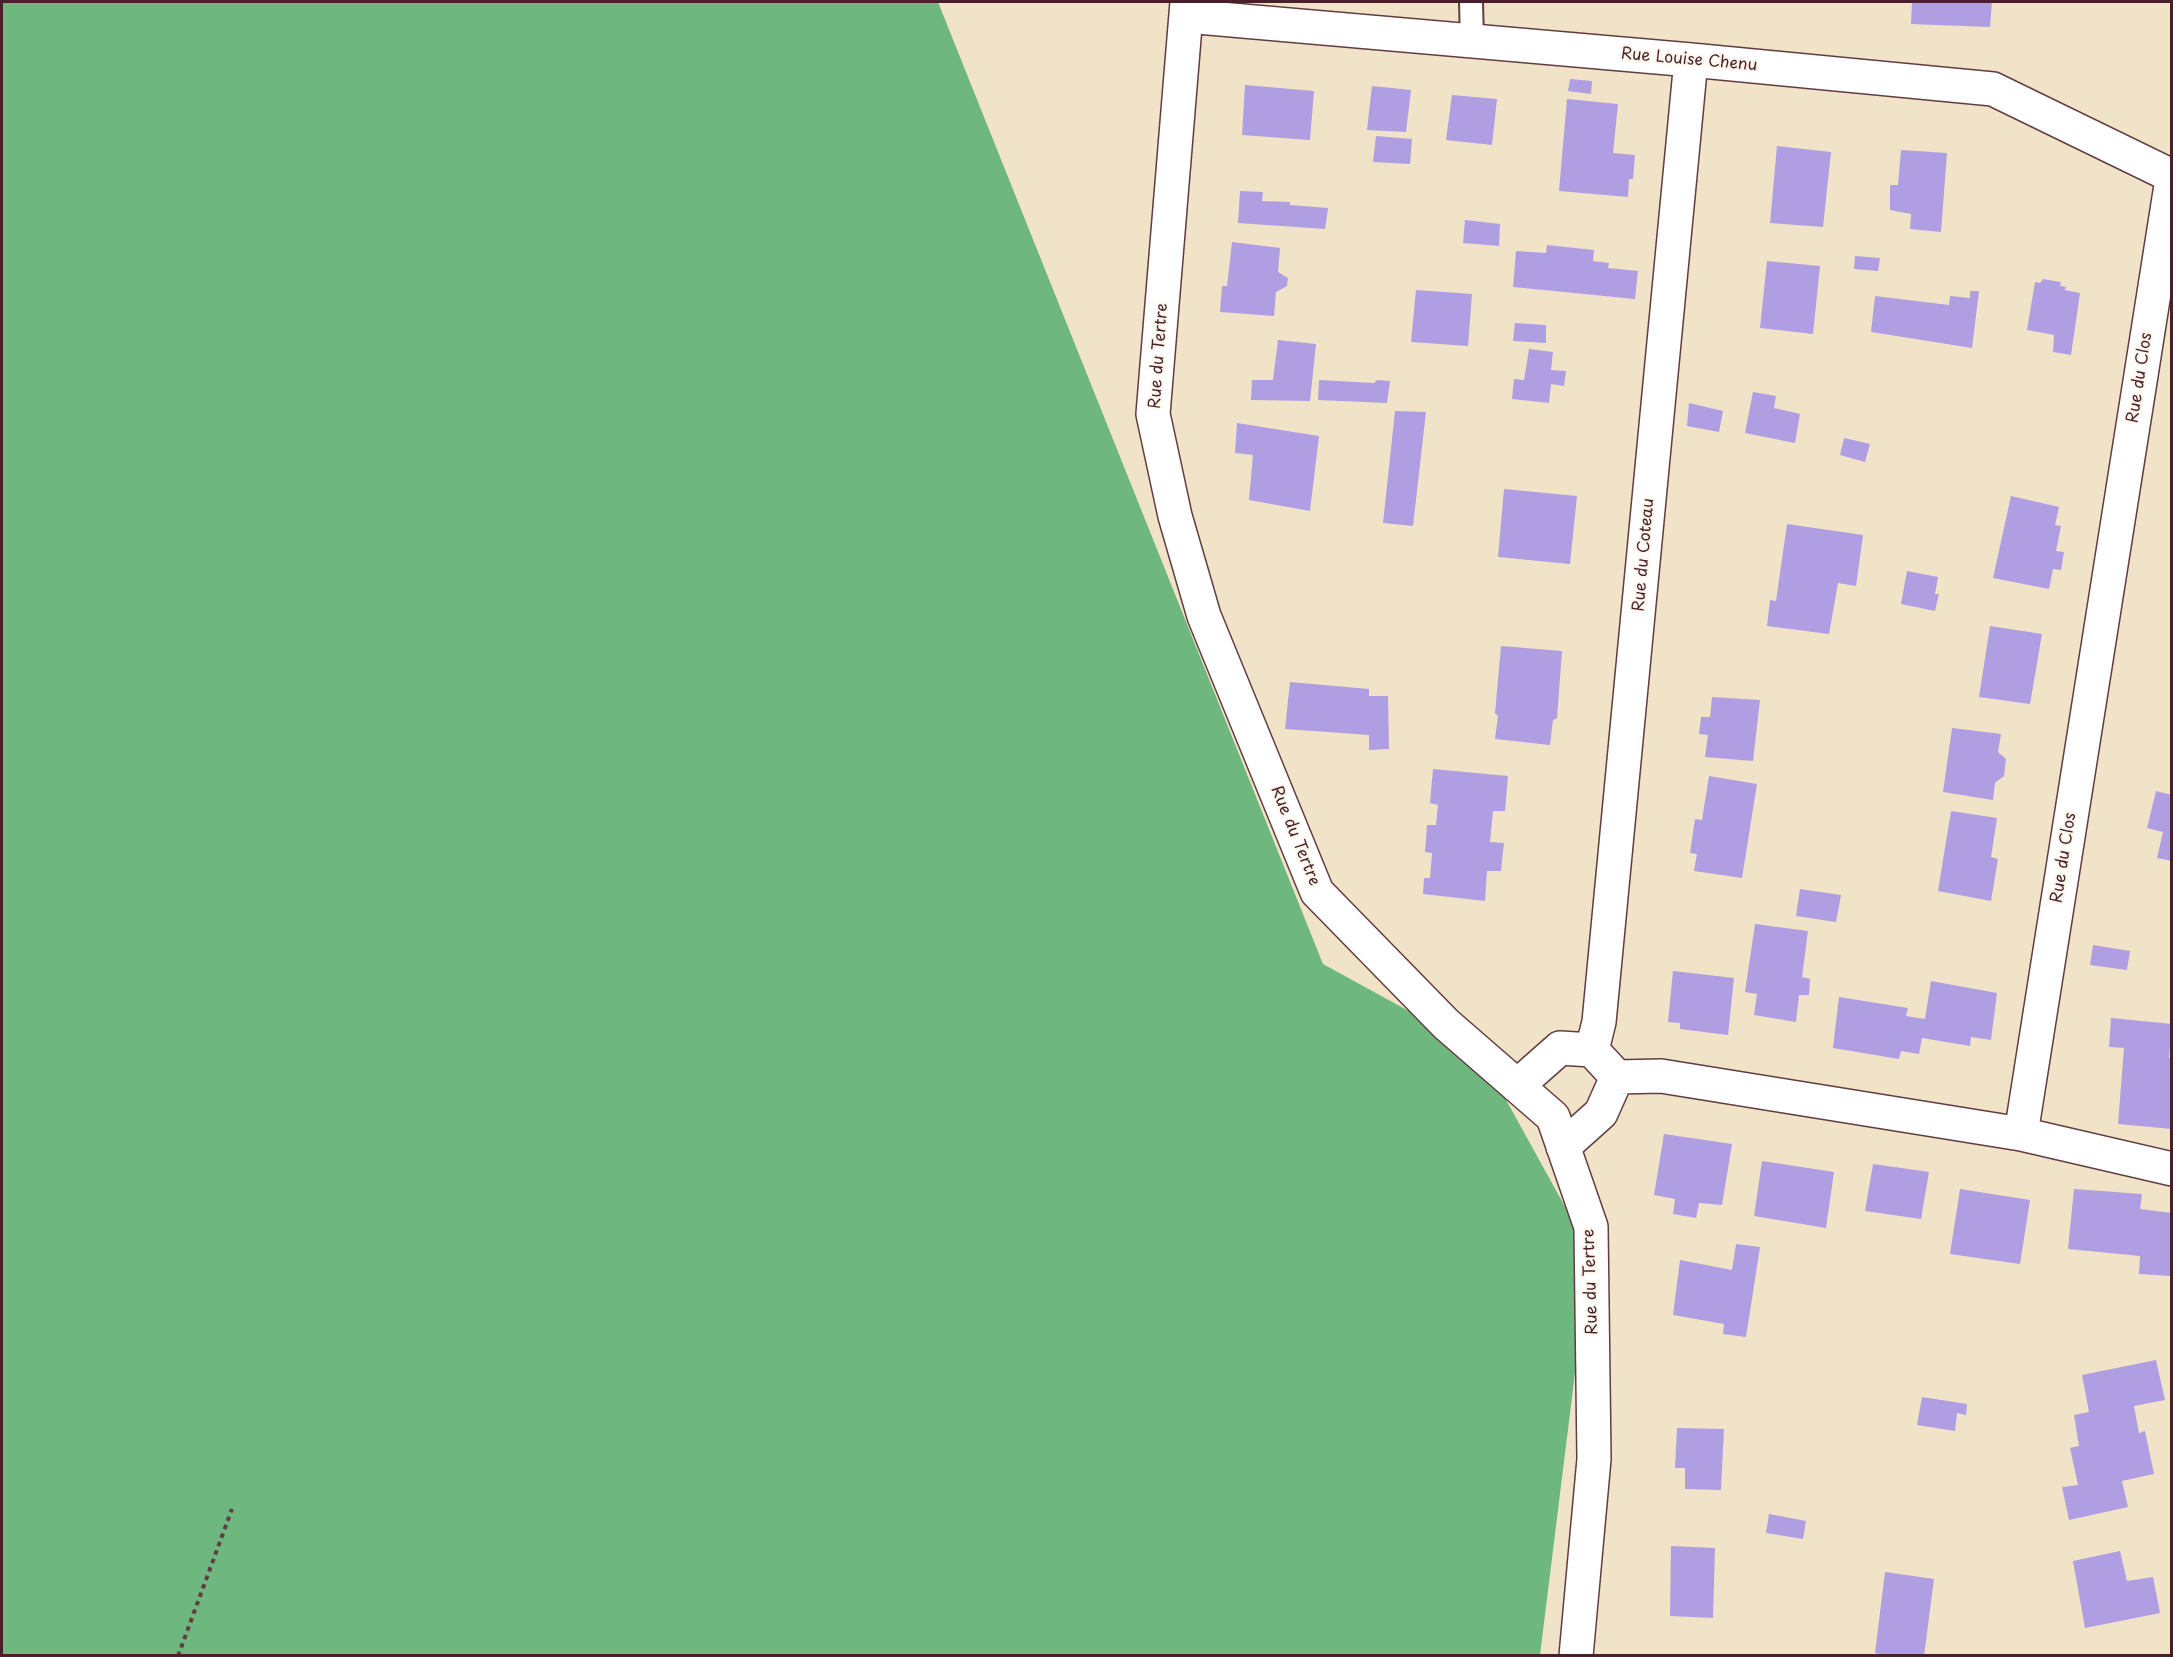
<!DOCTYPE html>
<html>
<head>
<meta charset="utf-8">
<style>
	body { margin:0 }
	#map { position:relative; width:2173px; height:1657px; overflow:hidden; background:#f1e3c7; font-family:"Playpen Sans",sans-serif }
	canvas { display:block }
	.frame { position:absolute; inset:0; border:3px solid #4a1f2b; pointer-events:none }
</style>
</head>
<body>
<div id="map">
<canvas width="2173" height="1657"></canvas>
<div class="frame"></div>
</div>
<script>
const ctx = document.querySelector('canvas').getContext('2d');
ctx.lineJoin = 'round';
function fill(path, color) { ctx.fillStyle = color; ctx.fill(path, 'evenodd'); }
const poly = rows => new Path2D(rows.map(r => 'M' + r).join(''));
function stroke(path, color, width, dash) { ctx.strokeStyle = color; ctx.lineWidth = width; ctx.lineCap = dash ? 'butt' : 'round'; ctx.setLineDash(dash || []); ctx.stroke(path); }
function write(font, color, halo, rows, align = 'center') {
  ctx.font = font + ' "Playpen Sans",sans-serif'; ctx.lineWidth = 4.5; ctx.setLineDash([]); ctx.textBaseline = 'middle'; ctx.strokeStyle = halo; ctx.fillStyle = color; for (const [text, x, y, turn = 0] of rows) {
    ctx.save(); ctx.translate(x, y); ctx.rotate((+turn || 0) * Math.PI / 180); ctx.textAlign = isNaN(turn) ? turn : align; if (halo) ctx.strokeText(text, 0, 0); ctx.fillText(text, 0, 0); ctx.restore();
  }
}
fill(poly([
	[2,2,938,2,1323,964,1478,1049,1590,1252,1540,1655,2,1656]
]), '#6eb880');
fill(poly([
	[1912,2,1992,2,1990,27,1911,24],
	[1570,79,1592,81,1591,94,1568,91],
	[1245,85,1314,91,1310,140,1242,135],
	[1372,86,1411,90,1406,132,1367,130],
	[1452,95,1497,99,1492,145,1446,140],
	[1567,99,1618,104,1613,153,1635,155,1633,179,1629,179,1628,197,1559,191],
	[1376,136,1412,139,1410,164,1373,162],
	[1777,146,1831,152,1823,227,1770,223],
	[1901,150,1947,153,1941,232,1910,229,1911,214,1890,210,1890,185,1898,185],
	[1240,191,1263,192,1262,201,1290,202,1290,205,1328,208,1325,229,1238,223],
	[1465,220,1500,224,1499,246,1463,243],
	[1232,242,1280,248,1278,272,1288,278,1287,286,1276,292,1274,316,1220,312,1222,286,1227,286],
	[1547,245,1594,250,1593,261,1609,263,1608,268,1638,271,1635,299,1513,287,1516,251,1546,253],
	[1855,256,1880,258,1878,271,1854,269],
	[1767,261,1820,266,1813,334,1760,328],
	[2043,279,2061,282,2060,286,2066,287,2065,290,2080,293,2071,355,2053,352,2054,335,2027,330,2035,282,2040,283],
	[1416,290,1472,294,1468,346,1411,342],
	[1970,291,1979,291,1972,348,1871,332,1875,296,1949,305,1950,296,1970,298],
	[1515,323,1546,325,1546,343,1513,341],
	[1278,340,1316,344,1310,401,1251,400,1252,380,1273,380],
	[1529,349,1553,352,1551,370,1566,371,1564,386,1551,384,1549,403,1512,399,1514,379,1524,380],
	[1319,380,1374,383,1377,380,1390,381,1387,403,1318,400],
	[1753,392,1776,396,1774,408,1800,414,1795,443,1745,433],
	[1689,403,1723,411,1719,432,1687,426],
	[1395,411,1426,412,1413,526,1383,523],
	[1237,423,1319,436,1310,511,1249,500,1253,455,1235,453],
	[1844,438,1870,444,1865,462,1840,455],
	[1504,489,1577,496,1570,564,1498,557],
	[2011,496,2059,507,2055,525,2061,526,2056,551,2064,552,2061,570,2053,569,2049,589,1993,578],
	[1787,524,1863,535,1856,586,1838,583,1829,634,1767,626,1770,600,1776,601],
	[1907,571,1938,577,1935,594,1939,594,1935,611,1901,604],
	[1990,626,2042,634,2030,704,1979,697],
	[1501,646,1562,651,1557,718,1553,720,1550,745,1495,739,1498,716,1495,713],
	[1290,682,1369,689,1369,696,1388,696,1389,749,1369,750,1369,735,1285,729],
	[1712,697,1760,700,1753,761,1705,757,1708,735,1699,734,1701,717,1710,717],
	[1952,728,2001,734,1998,752,2006,759,2004,776,1995,783,1993,800,1943,792],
	[1433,769,1508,776,1505,811,1493,811,1490,842,1504,843,1501,871,1487,871,1485,901,1423,894,1424,878,1430,878,1432,853,1425,852,1427,825,1436,825,1438,805,1430,803],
	[1709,776,1757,784,1742,878,1694,871,1697,854,1690,853,1695,819,1702,820],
	[2156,791,2172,795,2172,861,2157,858,2163,832,2147,828],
	[1951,811,1997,818,1991,857,1998,859,1991,901,1938,891],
	[1800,889,1841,895,1836,922,1796,916],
	[1755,924,1808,931,1802,977,1810,979,1809,995,1799,995,1796,1022,1754,1015,1757,994,1745,992],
	[2093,945,2130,951,2127,970,2090,965],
	[1673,971,1734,978,1728,1035,1680,1029,1680,1023,1668,1022],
	[1931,981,1997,993,1991,1040,1971,1037,1970,1046,1922,1038,1919,1054,1901,1051,1899,1059,1833,1048,1839,997,1908,1008,1906,1016,1925,1019],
	[2111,1018,2172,1024,2169,1058,2172,1059,2172,1129,2118,1124,2124,1048,2109,1047],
	[1664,1134,1732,1144,1722,1205,1699,1203,1696,1218,1673,1214,1675,1199,1654,1195],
	[1762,1161,1834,1172,1826,1228,1754,1216],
	[1873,1164,1929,1172,1921,1219,1865,1211],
	[1960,1189,2030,1200,2020,1264,1950,1254],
	[2074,1189,2142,1194,2140,1209,2172,1213,2171,1276,2139,1274,2140,1256,2068,1249],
	[1736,1244,1760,1247,1746,1337,1723,1334,1724,1324,1673,1315,1680,1260,1732,1270],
	[2156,1360,2165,1400,2134,1406,2139,1433,2145,1431,2154,1474,2122,1481,2128,1507,2069,1520,2062,1487,2078,1485,2070,1448,2079,1446,2074,1415,2089,1412,2082,1375],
	[1922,1397,1967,1404,1966,1415,1957,1413,1955,1431,1917,1425],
	[1677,1428,1724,1429,1721,1490,1685,1489,1685,1468,1675,1468],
	[1769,1514,1806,1521,1803,1539,1766,1533],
	[1671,1546,1715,1548,1713,1618,1670,1616],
	[2120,1551,2127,1581,2153,1577,2160,1613,2085,1628,2073,1561],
	[1885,1572,1934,1579,1924,1656,1890,1656,1875,1653]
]), '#b09ee2');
const lane = poly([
	[1471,2,1472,41]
]);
const street = poly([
	[1187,2,1153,414,1175,516,1204,616,1317,892,1446,1024,1553,1117,1591,1227,1594,1459,1576,1656],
	[1186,16,1691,60,1993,89,2172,176],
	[1592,1050,1599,1022,1691,60],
	[1617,1077,1661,1076,2021,1134,2172,1169],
	[1517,1086,1560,1048,1592,1050,1617,1077,1601,1113,1563,1147],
	[2021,1134,2172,179]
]);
stroke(lane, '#633c42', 26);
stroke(street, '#633c42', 36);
stroke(poly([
	[178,1656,232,1509]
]), '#633c42', 4, [4.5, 4.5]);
stroke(lane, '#fff', 22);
stroke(street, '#fff', 33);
write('16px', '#4a1f2b', '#fbf7ec', [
	["Rue Louise Chenu",1689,60,5],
	["Rue du Tertre",1159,356,-86],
	["Rue du Clos",2140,378,-81],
	["Rue du Coteau",1644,555,-85],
	["Rue du Tertre",1295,836,68],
	["Rue du Clos",2064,858,-81],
	["Rue du Tertre",1591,1282,-92]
]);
</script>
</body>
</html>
